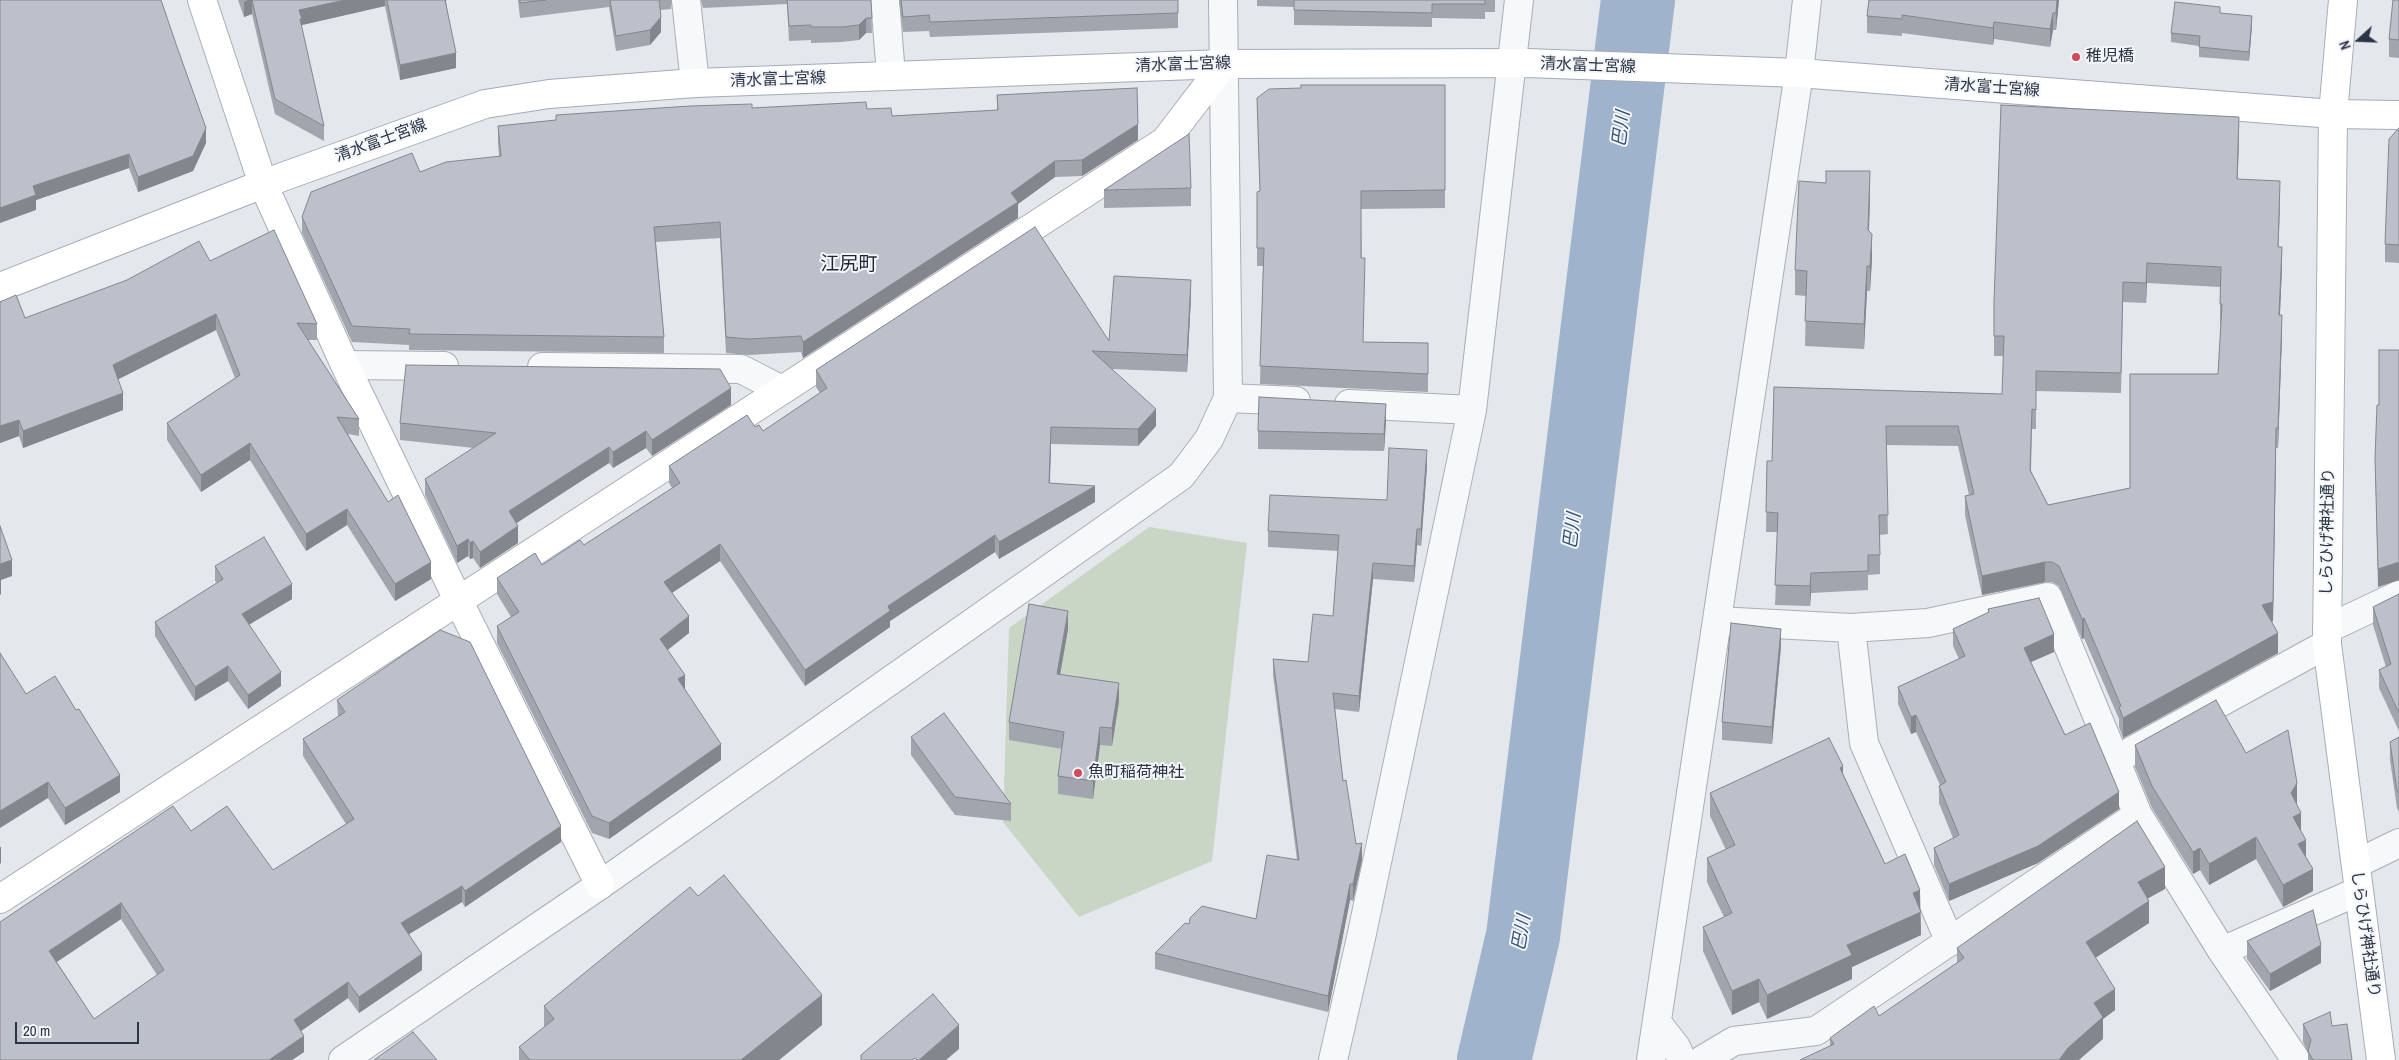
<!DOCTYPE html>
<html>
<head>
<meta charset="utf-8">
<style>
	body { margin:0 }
	#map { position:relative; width:2399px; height:1060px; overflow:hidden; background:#e4e7ec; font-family:"Archivo Narrow",sans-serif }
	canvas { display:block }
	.north { position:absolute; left:2334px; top:15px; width:50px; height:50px; -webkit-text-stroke:4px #f4f6f9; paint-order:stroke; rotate:250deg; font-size:14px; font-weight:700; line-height:20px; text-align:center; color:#2b3445 }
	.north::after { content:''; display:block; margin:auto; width:18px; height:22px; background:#2b3445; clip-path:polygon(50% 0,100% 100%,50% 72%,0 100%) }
	.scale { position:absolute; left:15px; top:1022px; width:124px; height:22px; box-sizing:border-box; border:2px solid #2b3445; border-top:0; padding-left:6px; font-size:15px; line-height:18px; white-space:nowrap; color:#2b3445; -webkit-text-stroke:4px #f4f6f9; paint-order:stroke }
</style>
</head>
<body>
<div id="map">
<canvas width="2399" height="1060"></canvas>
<div class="north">N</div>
<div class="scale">20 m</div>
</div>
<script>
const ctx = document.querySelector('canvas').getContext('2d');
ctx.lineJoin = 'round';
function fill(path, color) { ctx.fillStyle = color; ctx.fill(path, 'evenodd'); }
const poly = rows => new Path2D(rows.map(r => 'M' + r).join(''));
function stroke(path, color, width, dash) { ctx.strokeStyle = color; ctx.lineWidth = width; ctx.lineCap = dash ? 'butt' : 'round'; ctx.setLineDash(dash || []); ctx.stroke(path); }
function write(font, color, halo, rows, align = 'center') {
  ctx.font = font + ' "Archivo Narrow","Noto Sans JP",sans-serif'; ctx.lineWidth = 4; ctx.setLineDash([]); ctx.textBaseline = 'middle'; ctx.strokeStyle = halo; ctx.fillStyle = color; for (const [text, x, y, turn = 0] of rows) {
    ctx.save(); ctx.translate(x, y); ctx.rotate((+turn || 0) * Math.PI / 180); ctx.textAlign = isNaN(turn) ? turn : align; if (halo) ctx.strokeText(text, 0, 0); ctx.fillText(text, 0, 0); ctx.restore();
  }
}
fill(poly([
	[1149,527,1247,543,1212,861,1079,917,1003,822,1009,628]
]), '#c9d6c5');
stroke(poly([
	[1494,1060,1523,936,1638,0]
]), '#9fb4cc', 74);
const street = poly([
	[686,0,695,83],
	[885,0,891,75],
	[345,365,444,366],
	[542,367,741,369,782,390],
	[1228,398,1296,401],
	[1349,404,1472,410],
	[1717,621,1851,628,1928,623,2048,597,2138,815,2222,951,2296,1060],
	[1851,628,1864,743,1950,942],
	[2327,629,2399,595],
	[2115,760,2327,644],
	[2356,864,2399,843],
	[2222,951,2359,891],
	[1658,1024,1676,1047,1682,1060],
	[343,1060,600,885,1181,476,1209,439,1228,398,1223,0],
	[1333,1060,1361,938,1472,410,1519,0],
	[1651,1060,1799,73,1807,0],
	[1702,1060,1734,1041,1816,1031,2138,815]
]);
const secondary = poly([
	[202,0,263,184,345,365,459,602,600,885],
	[2343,0,2333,114,2327,644,2381,1060],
	[0,899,1165,141,1224,64]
]);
const primary = poly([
	[0,287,263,184,485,104,549,94,695,83,1224,64,1527,63,1799,73,2333,114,2399,115]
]);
stroke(street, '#a9aeb7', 30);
stroke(secondary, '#a9aeb7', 30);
stroke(primary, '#a3abb8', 30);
stroke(street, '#f7f8fa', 28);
stroke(secondary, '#fff', 28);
stroke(primary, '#fff', 28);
fill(poly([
	[0,0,206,143,193,171,138,192,129,168,36,200,36,210],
	[238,0,447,0,446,1,456,68,400,80,385,6,302,25,302,30,324,126,324,141,275,114,252,14,244,17],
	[518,0,672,0,671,9,660,10,661,32,650,45,616,51,609,7,520,18],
	[701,0,871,0,872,33,866,33,859,40,842,42,811,43,811,40,789,41,787,4,703,8],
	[899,0,1178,0,1178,28,930,37,929,31,903,32],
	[1257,0,1495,0,1495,12,1485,12,1485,19,1432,18,1432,27,1294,25,1294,7,1257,6],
	[1869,0,2059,0,2056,30,2053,30,2050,47,1994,39,1993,45,1902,33,1902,36,1867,33,1867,16],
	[2399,0,2399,58,2389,57,2389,39],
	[2220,13,2252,25,2249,61,2199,57,2199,46,2171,42,2171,33],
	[1445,85,1445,208,1361,209,1363,342,1428,343,1428,392,1260,384,1263,266,1257,266,1257,192,1260,192,1257,98],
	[997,95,1138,140,1082,176,1055,177,1018,204,1018,218,803,358,801,352,749,355,726,353,720,238,656,242,664,337,664,353,409,350,409,345,352,342,302,233,302,217,420,172,499,156,498,142,498,126,556,120,556,115,752,108,867,109,892,116,997,110],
	[2399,128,2399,263,2385,262,2385,244],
	[2239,137,2237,179,2280,200,2278,247,2282,266,2280,315,2282,334,2278,448,2276,448,2273,621,2272,622,2278,653,2123,738,2119,727,2119,719,2084,638,2082,639,2059,586,2052,582,2045,582,1982,595,1965,515,1965,496,1969,495,1958,446,1886,445,1888,534,1880,535,1880,574,1868,575,1868,590,1811,593,1810,606,1775,605,1778,532,1766,532,1767,461,1772,461,1774,387,2002,394,2004,356,1994,356,1994,322],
	[2147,283,2220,287,2220,324,2221,324,2218,374,2130,488,2048,505,2031,471,2032,429,2036,429,2036,391,2121,393,2123,302,2146,303],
	[1191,188,1191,206,1104,208,1104,190],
	[1870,196,1869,231,1872,259,1870,291,1867,291,1864,349,1805,346,1806,296,1795,295,1795,270],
	[210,261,317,324,317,340,308,340,359,419,359,436,348,434,431,579,395,601,347,525,306,551,250,460,201,492,167,440,167,423,235,378,216,330,118,379,123,410,23,448,19,436,0,443,25,318],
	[1191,297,1187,372,1112,369,1156,426,1138,446,1051,444,1050,483,1095,502,999,559,995,552,890,621,890,627,805,686,720,561,672,593,689,633,667,650,685,689,721,760,609,839,592,833,497,643,497,626,511,617,497,594,497,578,542,565,584,545,672,488,669,483,669,466,755,427,763,431,820,393,816,387,816,370,1109,341],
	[2399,350,2399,580,2378,587,2375,458,2379,405],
	[731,405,652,456,646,448,613,468,609,463,516,523,518,543,480,568,473,558,470,559,468,556,457,563,425,495,425,479,474,448,400,440,400,423],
	[1386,421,1384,451,1258,449,1258,431],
	[1427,466,1421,546,1417,545,1414,582,1373,579,1359,712,1335,709,1343,781,1356,844,1362,860,1353,901,1350,900,1328,1012,1155,969,1155,953,1189,924,1256,919,1297,860,1273,675,1273,659,1308,662,1333,616,1338,551,1268,547,1268,531,1387,500],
	[215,566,292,599,249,624,281,686,248,709,228,681,195,701,155,636,155,622,217,583,215,581],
	[2399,594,2399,731,2379,688,2379,670,2386,667,2373,625,2373,607],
	[1988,609,2054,652,2031,662,2065,735,2119,809,2038,863,1949,901,1934,865,1934,848,1953,838,1939,803,1939,786,1940,785,1916,732,1911,734,1898,704,1898,687,1959,659,1953,646,1953,629,1988,613],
	[1068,629,1060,674,1119,701,1112,746,1100,745,1093,799,1058,794,1058,776,1062,749,1009,740,1009,722],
	[1781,646,1772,744,1722,740,1722,722],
	[26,694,120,792,65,825,48,798],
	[337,700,561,842,465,907,462,902,409,934,422,970,359,1013,348,998,301,1031,304,1052,292,1060,0,1060,0,922,191,831,273,870,346,824,303,756,303,739,338,717],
	[121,919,157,975,94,1019,57,962],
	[911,737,1011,804,1011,821,955,815,911,755],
	[2399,737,2399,812,2397,808,2390,760,2390,742],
	[2135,745,2246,753,2301,832,2313,891,2283,907,2256,859,2209,885,2200,870,2193,874,2152,808,2135,767],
	[1843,774,1885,864,1920,910,1921,935,1852,967,1852,979,1767,1019,1759,1002,1732,1015,1703,951,1703,927,1724,917,1707,882,1707,858,1726,850,1710,816,1710,793],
	[2165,889,2147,898,2149,923,2095,958,2115,1010,2103,1019,2103,1039,1830,1046,1830,1038,1879,1016,1957,963,1957,948],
	[698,896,822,1025,779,1060,519,1060,519,1047,544,1027,544,1006],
	[2247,941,2321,963,2270,991,2247,959],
	[2303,1024,2332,1026,2352,1060,2308,1060,2308,1053,2303,1042]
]), '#a1a5ae');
fill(poly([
	[248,0,252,0,252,14,244,17,244,2],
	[345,0,385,0,385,6,302,25,302,34,300,34,299,10],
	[2057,0,2059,0,2056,30,2056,13],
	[2053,13,2053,30,2050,47,2050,29],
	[2252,16,2252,25,2249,61,2249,52],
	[661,17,661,32,650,45,650,30],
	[866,18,866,33,859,40,859,25],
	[1994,22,1994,39,1993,45,1993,28],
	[456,53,456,68,400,80,400,65],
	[2239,117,2239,137,2237,199,2237,179],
	[1138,124,1138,140,1082,176,1082,160],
	[206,128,206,143,193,171,138,192,138,177],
	[129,154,129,168,36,200,36,210,0,223,0,208,33,186],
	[1055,161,1055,177,1018,204,1018,218,803,358,803,342],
	[1870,171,1870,196,1868,256,1868,230],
	[2280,181,2280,200,2278,266,2278,247],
	[1872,234,1872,259,1870,291,1870,266],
	[2282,247,2282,266,2279,334,2279,315],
	[2147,263,2147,283,2146,303,2146,283],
	[1867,266,1867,291,1864,349,1864,324],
	[1191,280,1191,297,1187,372,1187,355],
	[216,314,216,330,113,382,113,365],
	[2282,315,2282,334,2278,448,2278,428],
	[731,388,731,405,652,456,652,440],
	[123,393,123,410,23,448,23,431],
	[1386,404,1386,421,1384,451,1384,434],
	[1156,409,1156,426,1138,446,1138,429],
	[19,420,19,436,0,443,0,426],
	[1051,427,1051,444,1049,500,1049,483],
	[646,431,646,448,613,468,613,452],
	[250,443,250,460,201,492,201,475],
	[609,447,609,463,509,528,509,511],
	[2276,448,2273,621,2262,624,2262,605],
	[1427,450,1427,466,1421,546,1421,529],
	[1095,486,1095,502,999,559,999,542],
	[347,509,347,525,306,551,306,534],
	[518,526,518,543,480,568,480,552],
	[1417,529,1417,545,1414,582,1414,566],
	[995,535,995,552,890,621,890,627,805,686,805,670,888,606],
	[468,539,468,556,457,563,457,546],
	[473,541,473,558,470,559,470,543],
	[720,544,720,561,664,598,664,582],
	[12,560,12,576,1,580,1,594,0,595,0,564],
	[431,562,431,579,395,601,395,584],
	[2045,562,2045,582,1982,595,1982,576],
	[2399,562,2399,580,2378,587,2378,569],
	[1373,563,1373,579,1359,712,1359,696],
	[1811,573,1811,593,1810,606,1810,586],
	[292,584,292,599,242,629,242,614],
	[1068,611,1068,629,1057,692,1057,674],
	[689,616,689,633,660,656,660,639],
	[2084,618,2084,638,2082,639,2082,619],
	[1781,629,1781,646,1772,744,1772,727],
	[2278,633,2278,653,2123,738,2123,718],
	[2054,634,2054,652,2024,665,2024,648],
	[228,666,228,681,195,701,195,687],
	[281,672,281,686,248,709,248,695],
	[685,675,685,692,678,679],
	[1119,683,1119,701,1112,746,1112,728],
	[1916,715,1916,732,1911,734,1911,717],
	[1100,727,1100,745,1093,799,1093,781],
	[721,744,721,760,609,839,609,823],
	[1843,766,1843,790,1840,768],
	[120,775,120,792,65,825,65,808],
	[48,782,48,798,0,828,0,811],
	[2297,783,2297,805,2291,793],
	[2119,792,2119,809,2038,863,1949,901,1949,884],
	[2301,813,2301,835,2293,817],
	[561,826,561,842,465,907,465,891],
	[2256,837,2256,859,2209,885,2209,864],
	[2306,840,2306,862,2298,844],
	[1362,843,1362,860,1353,901,1353,884],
	[0,847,1,847,1,863,0,864],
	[2200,848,2200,870,2193,874,2193,852],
	[2165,867,2165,889,2138,904,2138,882],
	[2313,869,2313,891,2283,907,2283,885],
	[1350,884,1350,900,1328,1012,1328,996],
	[462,886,462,902,401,939,401,923],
	[1920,890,1921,935,1852,967,1852,979,1767,1019,1767,995,1847,945,1913,893],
	[2149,901,2149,923,2086,964,2086,942],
	[121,903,121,919,49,967,49,951],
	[2321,945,2321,963,2270,991,2270,974],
	[422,954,422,970,359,1013,359,997],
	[1759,979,1759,1002,1732,1015,1732,991],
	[348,982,348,998,294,1036,294,1020],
	[2115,989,2115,1010,2103,1019,2103,1039,2079,1060,2059,1060,2094,1003],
	[822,995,822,1025,779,1060,741,1060],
	[959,1025,959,1049,946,1060,919,1060],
	[304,1036,304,1052,292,1060,269,1060]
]), '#83868d');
const building = poly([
	[0,0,161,0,177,47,206,128,193,156,138,177,129,154,33,186,36,195,0,208,0,0],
	[252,0,345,0,299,10,302,19,300,19,324,126,275,99,252,0],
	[387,0,445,0,456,53,400,65,387,0],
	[520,0,546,0,520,3,520,0],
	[610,0,659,0,661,17,650,30,616,36,610,0],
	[787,0,871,0,872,18,866,18,859,25,842,27,811,27,811,25,789,26,787,0],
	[901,0,1178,0,1178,13,930,22,929,15,903,17,901,0],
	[1294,0,1485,0,1485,4,1432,4,1432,13,1294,10,1294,0],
	[1869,0,2057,0,2056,13,2053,13,2050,29,1994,22,1993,28,1902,15,1902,19,1867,16,1869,0],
	[2393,0,2399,0,2399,40,2389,39,2393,0],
	[2175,2,2220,7,2220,13,2252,16,2249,52,2199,47,2200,36,2171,33,2175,2],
	[1301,85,1445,85,1445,190,1361,191,1361,258,1365,258,1363,342,1428,343,1428,374,1260,366,1264,248,1257,248,1257,192,1260,191,1257,98,1269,89,1301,88,1301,85],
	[1137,88,1138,124,1082,160,1055,161,1011,193,1018,202,803,342,801,336,749,339,726,337,720,222,654,227,664,337,409,334,410,329,352,326,302,217,311,192,412,153,420,172,446,162,501,156,498,126,556,120,556,115,690,106,752,104,752,108,866,102,867,109,891,108,892,116,998,110,997,95,1137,88],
	[2001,105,2239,117,2237,179,2280,181,2278,247,2282,247,2279,315,2282,315,2278,428,2276,428,2273,602,2262,605,2278,633,2123,718,2119,707,2121,706,2084,618,2082,619,2059,566,2052,562,2045,562,1982,576,1965,496,1974,494,1958,426,1886,426,1888,515,1879,515,1880,555,1868,555,1868,571,1811,573,1810,586,1775,585,1778,513,1766,512,1767,461,1772,461,1774,387,2002,394,2004,336,1994,336,1994,302,2001,105],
	[2147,263,2221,267,2220,304,2222,304,2218,374,2130,374,2130,488,2048,505,2030,470,2032,409,2036,410,2036,371,2121,373,2123,282,2146,283,2147,263],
	[2399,128,2399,245,2385,244,2389,139,2399,128],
	[1189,134,1191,188,1104,190,1189,134],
	[1826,171,1870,171,1868,230,1872,234,1870,266,1867,266,1864,324,1805,321,1807,271,1795,270,1799,181,1826,183,1826,171],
	[1035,227,1109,341,1114,276,1191,280,1187,355,1092,351,1156,409,1138,429,1051,427,1049,483,1095,486,999,542,995,535,888,606,890,611,805,670,720,544,664,582,689,616,660,639,685,675,678,679,721,744,609,823,592,816,497,626,519,612,497,578,535,553,542,565,580,540,584,545,680,483,669,466,747,415,755,427,759,425,763,431,827,388,816,370,1035,227],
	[274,230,317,324,297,323,359,419,337,417,388,502,398,495,431,562,395,584,347,509,306,534,250,443,201,475,167,423,240,375,216,314,113,365,123,393,23,431,19,420,0,426,0,302,16,295,25,318,127,280,199,241,210,261,274,230],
	[2379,350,2399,350,2399,562,2378,569,2375,458,2377,405,2379,405,2379,350],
	[406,365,720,369,731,388,652,440,646,431,613,452,609,447,509,511,518,526,480,552,473,541,470,543,468,539,457,546,425,479,496,433,400,423,406,365],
	[1259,397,1386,404,1384,434,1258,431,1259,397],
	[1389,448,1427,450,1421,529,1417,529,1414,566,1373,563,1359,696,1333,693,1343,781,1346,780,1356,844,1362,843,1353,884,1350,884,1328,996,1155,953,1185,923,1189,924,1190,918,1202,906,1256,919,1267,855,1299,860,1273,659,1308,662,1313,614,1333,616,1339,535,1268,531,1270,495,1387,500,1389,448],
	[0,526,12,560,0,564,0,526],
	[264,537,292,584,242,614,281,672,248,695,228,666,195,687,155,622,223,579,215,566,264,537],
	[2399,594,2399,713,2379,670,2391,664,2373,607,2399,594],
	[2039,598,2054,634,2024,648,2065,735,2090,723,2119,792,2038,846,1949,884,1934,848,1959,835,1939,786,1946,782,1916,715,1911,717,1898,687,1965,656,1953,629,1989,612,1988,609,2039,598],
	[1029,604,1068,611,1057,674,1119,683,1112,728,1100,727,1093,781,1058,776,1064,732,1009,722,1029,604],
	[1731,623,1781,629,1772,727,1722,722,1731,623],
	[440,630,470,642,561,826,465,891,462,886,401,923,422,954,359,997,348,982,294,1020,304,1036,269,1060,0,1060,0,922,173,806,191,831,227,806,273,870,354,819,303,739,345,712,337,700,440,630],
	[121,903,164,970,94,1019,49,951,121,903],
	[0,653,26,694,55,676,76,710,79,709,120,775,65,808,48,782,0,811,0,653],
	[2216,700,2246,753,2288,730,2297,783,2291,793,2301,813,2293,817,2306,840,2298,844,2313,869,2283,885,2256,837,2209,864,2200,848,2193,852,2152,786,2135,745,2216,700],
	[944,713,1011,804,955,797,911,737,944,713],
	[2399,737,2399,793,2397,790,2390,742,2399,737],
	[1829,738,1843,766,1840,768,1885,864,1905,854,1920,890,1913,893,1921,912,1847,945,1852,955,1767,995,1759,979,1732,991,1703,927,1732,913,1707,858,1735,845,1710,793,1829,738],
	[2137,821,2165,867,2138,882,2149,901,2086,942,2115,989,2094,1003,2103,1017,2068,1048,2059,1060,1800,1060,1834,1044,1830,1038,1874,1006,1879,1016,1964,958,1957,948,2137,821],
	[724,875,822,995,741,1060,530,1060,519,1047,554,1019,544,1006,690,887,698,896,724,875],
	[2313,910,2321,945,2270,974,2247,941,2313,910],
	[933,994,959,1025,919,1060,917,1060,915,1058,912,1060,861,1060,861,1055,933,994],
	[2330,1012,2332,1026,2347,1024,2352,1060,2313,1060,2308,1051,2311,1040,2303,1024,2330,1012],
	[413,1032,437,1060,374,1060,413,1032]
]);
fill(building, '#bbc0ca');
stroke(building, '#83868d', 1);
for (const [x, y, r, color] of [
	[2076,57,5,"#d1495b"],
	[1078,773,5,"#d1495b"]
]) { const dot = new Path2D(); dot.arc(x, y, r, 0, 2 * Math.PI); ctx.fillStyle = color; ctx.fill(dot); stroke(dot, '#f4f6f9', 2); }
write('16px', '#2b3445', '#f4f6f9', [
	["稚児橋",2086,57],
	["魚町稲荷神社",1088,773]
], 'left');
write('16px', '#2b3445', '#f4f6f9', [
	["清水富士宮線",1183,65,-2],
	["清水富士宮線",1588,66,2],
	["清水富士宮線",778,80,-2],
	["清水富士宮線",1992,88,4],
	["清水富士宮線",381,141,-20],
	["しらひげ神社通り",2328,532,-89],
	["しらひげ神社通り",2365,934,82]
]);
write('italic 18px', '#34527a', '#f4f6f9', [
	["巴川",1622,129,-83],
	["巴川",1573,531,-83],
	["巴川",1522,933,-80]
]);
write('19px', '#1d2536', '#f4f6f9', [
	["江尻町",849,265]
]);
</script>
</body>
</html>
